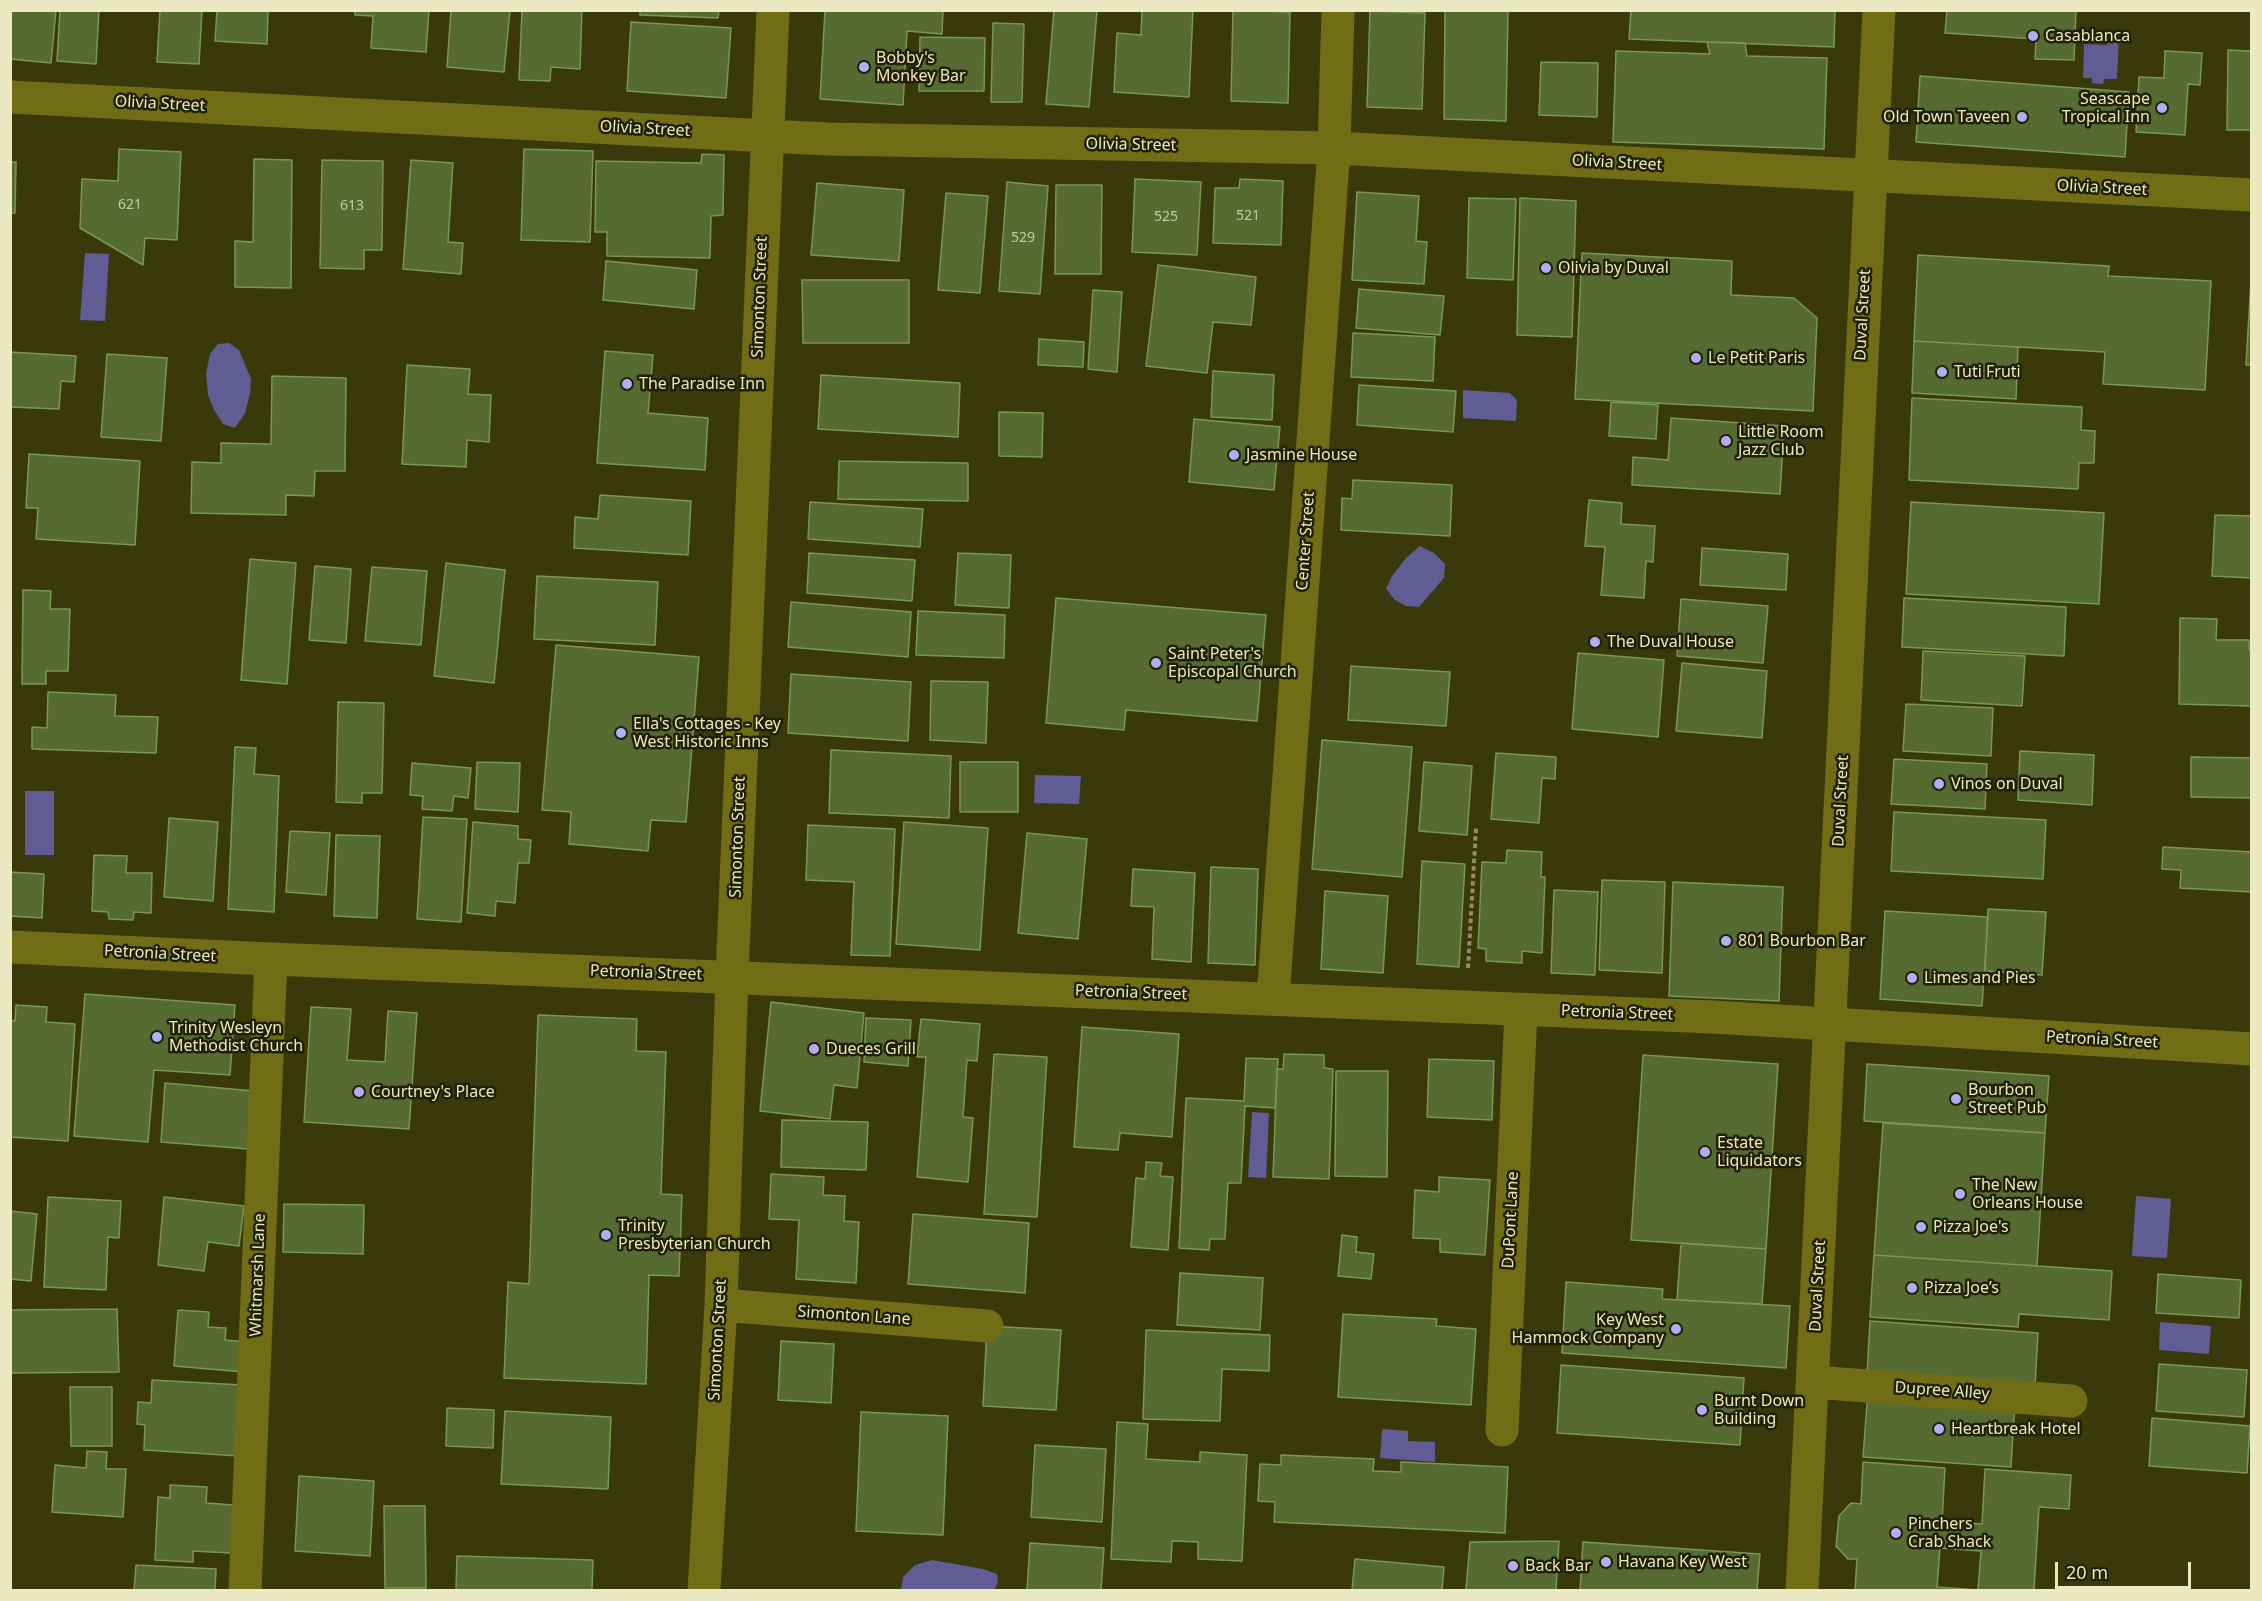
<!DOCTYPE html>
<html>
<head>
<meta charset="utf-8">
<style>
	body { margin:0 }
	#map { position:relative; width:2262px; height:1601px; overflow:hidden; background:#3a390c; font-family:"Noto Sans",sans-serif }
	canvas { display:block }
	.frame { position:absolute; inset:0; border:12px solid #eae9c2; pointer-events:none }
	.scale { position:absolute; left:2055px; top:1562px; width:136px; height:27px; box-sizing:border-box; border:3px solid #eae9c2; border-top:0; padding-left:8px; font-size:18px; line-height:21px; white-space:nowrap; color:#eae9c2; -webkit-text-stroke:4px #212000; paint-order:stroke }
</style>
</head>
<body>
<div id="map">
<canvas width="2262" height="1601"></canvas>
<div class="frame"></div>
<div class="scale">20 m</div>
</div>
<script>
const ctx = document.querySelector('canvas').getContext('2d');
ctx.lineJoin = 'round';
function fill(path, color) { ctx.fillStyle = color; ctx.fill(path, 'evenodd'); }
const poly = rows => new Path2D(rows.map(r => 'M' + r).join(''));
function stroke(path, color, width, dash) { ctx.strokeStyle = color; ctx.lineWidth = width; ctx.lineCap = dash ? 'butt' : 'round'; ctx.setLineDash(dash || []); ctx.stroke(path); }
function write(font, color, halo, rows, align = 'center') {
  ctx.font = font + ' "Noto Sans",sans-serif'; ctx.lineWidth = 5; ctx.setLineDash([]); ctx.textBaseline = 'middle'; ctx.strokeStyle = halo; ctx.fillStyle = color; for (const [text, x, y, turn = 0] of rows) {
    ctx.save(); ctx.translate(x, y); ctx.rotate((+turn || 0) * Math.PI / 180); ctx.textAlign = isNaN(turn) ? turn : align; if (halo) ctx.strokeText(text, 0, 0); ctx.fillText(text, 0, 0); ctx.restore();
  }
}
fill(poly([
	[2108,36,2119,36,2117,79,2104,79,2103,84,2092,83,2092,78,2083,78,2084,44,2107,45],
	[85,253,109,254,105,321,80,320],
	[229,343,239,350,251,379,250,394,245,413,235,428,223,424,214,410,208,395,206,374,210,354,218,344],
	[1463,390,1510,393,1517,400,1516,421,1463,418],
	[1420,546,1434,553,1445,564,1444,578,1419,607,1406,606,1395,600,1386,589,1392,576,1406,558],
	[1035,775,1081,776,1079,804,1034,803],
	[25,791,54,791,54,855,25,855],
	[1252,1112,1269,1113,1266,1178,1248,1177],
	[2136,1196,2171,1199,2167,1258,2132,1256],
	[2160,1322,2211,1326,2209,1354,2159,1350],
	[1382,1429,1408,1431,1408,1441,1435,1442,1435,1462,1380,1458],
	[932,1560,983,1569,997,1574,998,1582,994,1590,901,1590,903,1577,915,1565]
]), '#615c93');
const building = poly([
	[10,10,56,10,51,63,10,59,10,10],
	[60,10,99,10,96,64,57,61,60,10],
	[160,10,202,10,199,64,157,62,160,10],
	[217,10,268,10,267,44,215,41,217,10],
	[355,10,429,10,426,52,371,48,373,16,355,15,355,10],
	[451,10,510,10,504,72,447,67,451,10],
	[522,10,582,10,580,69,551,67,550,81,519,80,522,10],
	[640,10,719,10,718,18,640,15,640,10],
	[825,10,943,10,942,34,907,31,903,105,820,99,825,10],
	[1054,10,1097,11,1089,107,1046,104,1054,10],
	[1142,10,1193,10,1189,97,1114,92,1117,33,1141,35,1142,10],
	[1233,10,1290,12,1288,103,1231,101,1233,10],
	[1445,10,1508,10,1506,121,1444,119,1445,10],
	[1631,10,1835,10,1834,47,1629,39,1631,10],
	[1947,10,2076,10,2074,60,2035,59,2036,39,1945,33,1947,10],
	[1370,11,1425,13,1422,109,1367,107,1370,11],
	[631,22,731,28,726,98,627,91,631,22],
	[993,23,1024,24,1022,102,991,102,993,23],
	[920,37,985,38,984,91,919,91,920,37],
	[1707,42,1745,43,1747,56,1827,58,1824,149,1613,142,1616,51,1710,54,1707,42],
	[2228,50,2252,51,2252,130,2227,130,2228,50],
	[2165,51,2202,53,2200,85,2188,84,2185,135,2136,132,2139,77,2164,78,2165,51],
	[1541,62,1598,63,1597,117,1539,115,1541,62],
	[1920,76,2129,92,2125,157,1916,142,1920,76],
	[119,149,181,152,177,240,145,238,143,265,80,228,82,179,118,181,119,149],
	[524,149,593,151,590,242,521,240,524,149],
	[702,154,724,155,723,215,711,216,710,258,607,256,607,232,595,232,596,161,701,163,702,154],
	[254,159,292,160,291,288,235,287,235,241,253,242,254,159],
	[322,160,383,161,382,250,364,250,364,269,320,268,322,160],
	[411,160,453,163,448,242,463,243,461,274,403,269,411,160],
	[10,162,16,162,15,213,10,213,10,162],
	[1135,179,1201,182,1197,255,1132,252,1135,179],
	[1240,179,1283,181,1281,245,1213,243,1215,188,1239,188,1240,179],
	[1007,182,1048,186,1040,294,999,291,1007,182],
	[817,183,904,190,899,261,811,255,817,183],
	[1056,185,1102,185,1101,274,1055,274,1056,185],
	[1357,192,1419,196,1416,241,1427,242,1424,284,1352,280,1357,192],
	[946,193,988,196,980,293,938,290,946,193],
	[1469,198,1516,199,1513,280,1467,278,1469,198],
	[1520,198,1576,201,1572,337,1517,335,1520,198],
	[1582,253,1732,261,1731,295,1794,298,1817,318,1813,411,1575,399,1582,253],
	[1918,255,2109,266,2108,276,2211,281,2205,390,2103,384,2105,352,1914,341,1918,255],
	[606,261,697,270,694,309,603,300,606,261],
	[2252,263,2252,365,2246,365,2252,263],
	[1158,265,1256,277,1251,325,1213,322,1207,373,1146,366,1158,265],
	[802,280,909,280,909,343,803,343,802,280],
	[1359,289,1444,296,1440,335,1356,328,1359,289],
	[1093,290,1122,292,1117,372,1088,369,1093,290],
	[1353,333,1435,337,1433,381,1351,377,1353,333],
	[1039,339,1084,342,1083,367,1038,365,1039,339],
	[1914,341,2018,347,2016,399,1912,393,1914,341],
	[605,351,653,355,648,413,708,418,705,470,597,463,605,351],
	[10,352,76,356,74,382,61,381,59,409,10,407,10,352],
	[107,354,167,358,161,441,101,437,107,354],
	[407,365,470,369,468,394,491,395,489,442,467,440,466,467,402,464,407,365],
	[1213,371,1274,375,1272,420,1211,417,1213,371],
	[821,375,960,383,958,437,818,429,821,375],
	[272,376,346,378,345,471,315,471,314,496,286,495,286,515,191,513,192,462,221,463,221,443,271,444,272,376],
	[1359,385,1456,391,1453,432,1357,425,1359,385],
	[1912,398,2082,407,2081,430,2095,431,2094,463,2079,463,2078,489,1909,480,1912,398],
	[1611,402,1658,405,1656,439,1609,436,1611,402],
	[999,412,1043,413,1042,457,999,456,999,412],
	[1671,418,1784,426,1780,494,1632,485,1633,457,1668,460,1671,418],
	[1194,419,1280,427,1274,490,1189,482,1194,419],
	[29,454,140,461,135,545,36,539,38,508,26,508,29,454],
	[839,461,968,463,968,501,838,499,839,461],
	[1353,480,1452,485,1450,536,1341,530,1342,498,1352,499,1353,480],
	[600,495,691,501,688,555,574,548,575,517,598,519,600,495],
	[1589,500,1622,503,1621,524,1655,526,1653,562,1646,561,1644,598,1601,595,1605,547,1585,546,1589,500],
	[810,502,923,509,920,547,808,539,810,502],
	[1911,502,2104,513,2099,604,1906,594,1911,502],
	[2215,515,2252,516,2252,578,2212,576,2215,515],
	[1702,548,1788,554,1786,590,1700,585,1702,548],
	[809,553,915,560,912,601,807,593,809,553],
	[958,553,1011,555,1009,608,955,605,958,553],
	[250,559,296,563,287,684,241,680,250,559],
	[446,563,505,570,494,683,434,676,446,563],
	[315,566,351,569,346,643,309,640,315,566],
	[372,567,427,571,421,645,365,641,372,567],
	[537,576,658,582,655,645,534,639,537,576],
	[23,590,51,591,50,609,70,609,68,671,46,671,46,684,22,684,23,590],
	[1056,598,1266,615,1257,721,1126,710,1124,730,1046,723,1056,598],
	[1904,598,2066,607,2064,656,1902,647,1904,598],
	[1681,599,1768,606,1763,663,1677,656,1681,599],
	[791,602,911,612,908,657,788,647,791,602],
	[918,611,1005,615,1004,658,916,655,918,611],
	[2180,618,2217,619,2216,640,2249,640,2249,649,2252,649,2252,706,2179,704,2180,618],
	[556,645,699,657,686,822,651,820,648,851,569,844,571,812,542,810,556,645],
	[1923,651,2025,656,2022,706,1921,700,1923,651],
	[1578,653,1664,660,1658,737,1572,729,1578,653],
	[1682,663,1767,671,1762,738,1676,731,1682,663],
	[1351,666,1450,672,1446,726,1348,720,1351,666],
	[791,674,911,682,908,741,788,733,791,674],
	[931,681,988,682,986,743,930,740,931,681],
	[48,692,116,695,115,716,158,717,156,753,32,749,32,727,47,728,48,692],
	[338,702,384,703,382,793,362,793,362,803,336,802,338,702],
	[1906,704,1993,708,1991,756,1903,751,1906,704],
	[1322,740,1412,747,1402,877,1312,869,1322,740],
	[235,747,256,748,254,774,279,776,274,912,228,909,235,747],
	[831,750,951,756,949,818,829,813,831,750],
	[2020,751,2094,755,2092,805,2018,800,2020,751],
	[1496,753,1556,757,1555,779,1542,778,1539,823,1491,819,1496,753],
	[2191,757,2252,758,2252,798,2191,797,2191,757],
	[1894,759,1987,764,1985,809,1891,804,1894,759],
	[477,762,520,763,518,812,475,809,477,762],
	[960,762,1018,762,1018,812,960,812,960,762],
	[1424,762,1472,766,1467,835,1419,831,1424,762],
	[412,763,471,768,468,798,454,796,452,811,422,809,423,796,410,795,412,763],
	[1894,812,2046,820,2043,879,1891,871,1894,812],
	[423,817,467,819,461,922,417,919,423,817],
	[169,818,218,822,213,901,164,897,169,818],
	[473,822,518,826,518,839,531,840,529,863,518,863,515,903,496,901,495,916,467,913,473,822],
	[904,822,988,828,980,950,896,944,904,822],
	[808,825,895,829,890,956,851,955,854,882,806,880,808,825],
	[290,831,330,833,326,895,286,892,290,831],
	[1027,833,1087,839,1078,939,1018,933,1027,833],
	[336,835,380,836,377,918,334,916,336,835],
	[2163,847,2252,852,2252,892,2180,888,2181,870,2162,869,2163,847],
	[1507,850,1542,852,1541,877,1545,877,1542,953,1522,951,1522,963,1486,961,1486,949,1478,948,1482,862,1506,863,1507,850],
	[94,855,127,856,126,873,152,873,151,913,134,912,133,920,109,919,108,912,92,911,94,855],
	[1422,861,1465,864,1459,967,1417,964,1422,861],
	[1211,867,1258,869,1255,965,1208,963,1211,867],
	[1133,869,1195,873,1191,962,1152,959,1154,907,1131,906,1133,869],
	[10,872,44,874,42,918,10,916,10,872],
	[1602,880,1665,882,1662,973,1599,970,1602,880],
	[1673,882,1783,887,1779,1001,1669,996,1673,882],
	[1554,890,1598,892,1595,975,1551,973,1554,890],
	[1325,891,1388,896,1383,973,1321,969,1325,891],
	[1988,909,2046,912,2042,975,1985,971,1988,909],
	[1885,911,1988,917,1982,1006,1880,999,1885,911],
	[85,994,235,1005,230,1075,154,1070,148,1142,74,1136,85,994],
	[771,1002,864,1013,857,1088,834,1085,830,1119,760,1111,771,1002],
	[16,1005,47,1007,46,1022,75,1024,68,1141,10,1137,10,1020,15,1021,16,1005],
	[311,1007,351,1009,347,1060,385,1062,388,1011,417,1013,409,1129,304,1122,311,1007],
	[538,1015,637,1019,636,1051,666,1052,661,1194,682,1195,679,1276,649,1275,646,1384,504,1378,508,1282,529,1284,538,1015],
	[866,1018,911,1020,908,1066,864,1062,866,1018],
	[921,1019,980,1024,977,1061,967,1060,963,1117,973,1118,968,1182,917,1177,926,1057,917,1057,921,1019],
	[1082,1027,1179,1034,1172,1137,1120,1133,1118,1150,1074,1147,1082,1027],
	[994,1054,1047,1057,1037,1217,984,1214,994,1054],
	[1284,1054,1324,1055,1324,1068,1333,1069,1329,1179,1273,1177,1277,1069,1283,1069,1284,1054],
	[1643,1055,1778,1064,1766,1249,1631,1240,1643,1055],
	[1246,1058,1278,1059,1275,1108,1245,1106,1241,1183,1228,1183,1225,1239,1210,1239,1209,1250,1179,1248,1186,1098,1244,1101,1246,1058],
	[1429,1059,1494,1061,1492,1120,1427,1117,1429,1059],
	[1867,1064,2049,1076,2045,1133,1864,1121,1867,1064],
	[1336,1071,1388,1071,1387,1177,1335,1176,1336,1071],
	[165,1083,254,1091,249,1149,161,1142,165,1083],
	[782,1120,868,1122,866,1170,781,1167,782,1120],
	[1883,1123,2045,1133,2037,1266,1874,1255,1883,1123],
	[1146,1162,1162,1163,1160,1176,1173,1177,1168,1250,1131,1247,1136,1178,1145,1179,1146,1162],
	[771,1174,824,1177,823,1195,845,1196,844,1221,859,1222,856,1283,796,1279,799,1220,769,1219,771,1174],
	[1439,1177,1490,1180,1485,1255,1440,1252,1440,1239,1413,1238,1415,1190,1439,1192,1439,1177],
	[48,1197,121,1201,119,1238,108,1237,106,1290,44,1287,48,1197],
	[164,1197,244,1206,239,1246,208,1242,204,1271,158,1265,164,1197],
	[284,1204,364,1205,363,1254,283,1252,284,1204],
	[10,1211,37,1214,31,1281,10,1279,10,1211],
	[913,1214,1029,1223,1025,1293,908,1284,913,1214],
	[1342,1235,1357,1237,1356,1252,1374,1254,1371,1279,1338,1276,1342,1235],
	[1681,1243,1766,1249,1762,1304,1677,1300,1681,1243],
	[1874,1255,2112,1271,2109,1320,2019,1314,2018,1327,1870,1317,1874,1255],
	[1180,1273,1263,1278,1260,1330,1177,1325,1180,1273],
	[2158,1274,2241,1280,2239,1318,2156,1313,2158,1274],
	[1566,1282,1663,1289,1662,1299,1790,1306,1786,1368,1562,1353,1566,1282],
	[117,1309,119,1372,10,1373,10,1310,117,1309],
	[178,1310,209,1312,208,1327,226,1328,225,1340,247,1342,244,1372,174,1366,178,1310],
	[1343,1314,1437,1319,1436,1326,1476,1329,1471,1405,1338,1397,1343,1314],
	[1870,1321,2038,1333,2035,1386,1867,1374,1870,1321],
	[987,1326,1061,1330,1056,1410,983,1406,987,1326],
	[1146,1330,1270,1335,1269,1371,1222,1369,1220,1421,1143,1419,1146,1330],
	[781,1341,834,1344,831,1403,778,1400,781,1341],
	[2159,1364,2247,1370,2244,1417,2156,1411,2159,1364],
	[1561,1365,1744,1378,1740,1445,1557,1433,1561,1365],
	[152,1380,242,1385,239,1456,144,1450,145,1425,137,1424,138,1402,151,1403,152,1380],
	[70,1387,112,1387,112,1446,71,1446,70,1387],
	[1868,1391,2015,1401,2011,1467,1863,1457,1868,1391],
	[447,1408,494,1410,493,1448,446,1446,447,1408],
	[505,1411,611,1417,608,1489,501,1484,505,1411],
	[861,1412,948,1416,943,1535,856,1531,861,1412],
	[2152,1418,2250,1426,2247,1473,2149,1466,2152,1418],
	[1117,1422,1148,1424,1146,1459,1200,1462,1200,1452,1247,1455,1242,1561,1198,1559,1198,1542,1172,1541,1171,1562,1111,1559,1117,1422],
	[1035,1445,1106,1449,1102,1522,1031,1517,1035,1445],
	[87,1451,107,1452,106,1469,126,1469,123,1517,52,1512,55,1465,86,1468,87,1451],
	[1281,1455,1374,1459,1373,1471,1401,1472,1401,1462,1508,1467,1505,1533,1274,1522,1275,1502,1258,1501,1260,1464,1281,1465,1281,1455],
	[1863,1462,1945,1468,1942,1521,1982,1524,1985,1469,2071,1475,2069,1509,2039,1507,2034,1590,1855,1590,1857,1559,1848,1559,1836,1546,1839,1516,1851,1503,1861,1504,1863,1462],
	[1940,1548,1981,1551,1978,1590,1937,1587,1940,1548],
	[299,1476,374,1481,370,1556,295,1551,299,1476],
	[170,1485,207,1487,206,1503,233,1505,231,1553,193,1551,193,1562,155,1560,158,1497,170,1498,170,1485],
	[384,1506,425,1506,426,1588,385,1588,384,1506],
	[1559,1541,1556,1590,1466,1590,1470,1542,1559,1541],
	[1583,1542,1760,1554,1757,1590,1580,1590,1583,1542],
	[1030,1543,1104,1548,1101,1590,1027,1590,1030,1543],
	[457,1556,593,1560,592,1590,456,1590,457,1556],
	[1355,1559,1444,1567,1442,1590,1352,1590,1355,1559],
	[136,1565,216,1569,215,1590,134,1590,136,1565]
]);
fill(building, '#556b32');
stroke(building, '#7b9850', 1.5);
stroke(poly([
	[1468,968,1476,828]
]), '#8f8e64', 4, [4.5, 3]);
stroke(poly([
	[10,97,827,139,1334,148,2252,195],
	[10,947,271,959,1712,1017,2252,1049],
	[1273,999,1334,148,1338,10],
	[721,1305,987,1326],
	[1813,1382,2071,1401],
	[1502,1430,1521,1010],
	[245,1590,271,959],
	[704,1590,721,1305,732,976,773,10],
	[1802,1590,1879,10]
]), '#706d15', 33);
for (const [x, y, r, color] of [
	[2033,36,6,"#b3adf9"],
	[864,67,6,"#b3adf9"],
	[2162,108,6,"#b3adf9"],
	[2022,117,6,"#b3adf9"],
	[1546,268,6,"#b3adf9"],
	[1696,358,6,"#b3adf9"],
	[1942,372,6,"#b3adf9"],
	[627,384,6,"#b3adf9"],
	[1726,441,6,"#b3adf9"],
	[1234,455,6,"#b3adf9"],
	[1595,642,6,"#b3adf9"],
	[1156,663,6,"#b3adf9"],
	[621,733,6,"#b3adf9"],
	[1939,784,6,"#b3adf9"],
	[1726,941,6,"#b3adf9"],
	[1912,978,6,"#b3adf9"],
	[157,1037,6,"#b3adf9"],
	[814,1049,6,"#b3adf9"],
	[359,1092,6,"#b3adf9"],
	[1956,1099,6,"#b3adf9"],
	[1705,1152,6,"#b3adf9"],
	[1960,1194,6,"#b3adf9"],
	[1921,1227,6,"#b3adf9"],
	[606,1235,6,"#b3adf9"],
	[1912,1288,6,"#b3adf9"],
	[1676,1329,6,"#b3adf9"],
	[1702,1410,6,"#b3adf9"],
	[1939,1429,6,"#b3adf9"],
	[1896,1533,6,"#b3adf9"],
	[1606,1562,6,"#b3adf9"],
	[1513,1566,6,"#b3adf9"]
]) { const dot = new Path2D(); dot.arc(x, y, r, 0, 2 * Math.PI); ctx.fillStyle = color; ctx.fill(dot); stroke(dot, '#212000', 2); }
write('14px', '#c5ca9e', null, [
	["621",130,205],
	["613",352,206],
	["521",1248,216],
	["525",1166,217],
	["529",1023,238]
]);
write('16px', '#eae9c2', '#212000', [
	["Casablanca",2045,36],
	["Bobby's",876,58],
	["Monkey Bar",876,76],
	["Seascape",2150,99,"right"],
	["Tropical Inn",2150,117,"right"],
	["Old Town Taveen",2010,117,"right"],
	["Olivia by Duval",1558,268],
	["Le Petit Paris",1708,358],
	["Tuti Fruti",1954,372],
	["The Paradise Inn",639,384],
	["Little Room",1738,432],
	["Jazz Club",1738,450],
	["Jasmine House",1246,455],
	["The Duval House",1607,642],
	["Saint Peter's",1168,654],
	["Episcopal Church",1168,672],
	["Ella's Cottages - Key",633,724],
	["West Historic Inns",633,742],
	["Vinos on Duval",1951,784],
	["801 Bourbon Bar",1738,941],
	["Limes and Pies",1924,978],
	["Trinity Wesleyn",169,1028],
	["Methodist Church",169,1046],
	["Dueces Grill",826,1049],
	["Bourbon",1968,1090],
	["Street Pub",1968,1108],
	["Courtney's Place",371,1092],
	["Estate",1717,1143],
	["Liquidators",1717,1161],
	["The New",1972,1185],
	["Orleans House",1972,1203],
	["Trinity",618,1226],
	["Presbyterian Church",618,1244],
	["Pizza Joe's",1933,1227],
	["Pizza Joe’s",1924,1288],
	["Key West",1664,1320,"right"],
	["Hammock Company",1664,1338,"right"],
	["Burnt Down",1714,1401],
	["Building",1714,1419],
	["Heartbreak Hotel",1951,1429],
	["Pinchers",1908,1524],
	["Crab Shack",1908,1542],
	["Havana Key West",1618,1562],
	["Back Bar",1525,1566]
], 'left');
write('16px', '#eae9c2', '#212000', [
	["Olivia Street",160,104,3],
	["Olivia Street",645,129,3],
	["Olivia Street",1131,145,1],
	["Olivia Street",1617,163,3],
	["Olivia Street",2102,188,3],
	["Simonton Street",760,297,-88],
	["Duval Street",1863,315,-87],
	["Center Street",1306,541,-86],
	["Duval Street",1841,801,-87],
	["Simonton Street",738,837,-88],
	["Petronia Street",160,954,3],
	["Petronia Street",646,973,2],
	["Petronia Street",1131,993,2],
	["Petronia Street",1617,1013,2],
	["Petronia Street",2102,1040,3],
	["DuPont Lane",1511,1220,-87],
	["Whitmarsh Lane",258,1275,-88],
	["Duval Street",1818,1286,-87],
	["Simonton Lane",854,1316,4],
	["Simonton Street",718,1340,-87],
	["Dupree Alley",1942,1391,4]
]);
</script>
</body>
</html>
